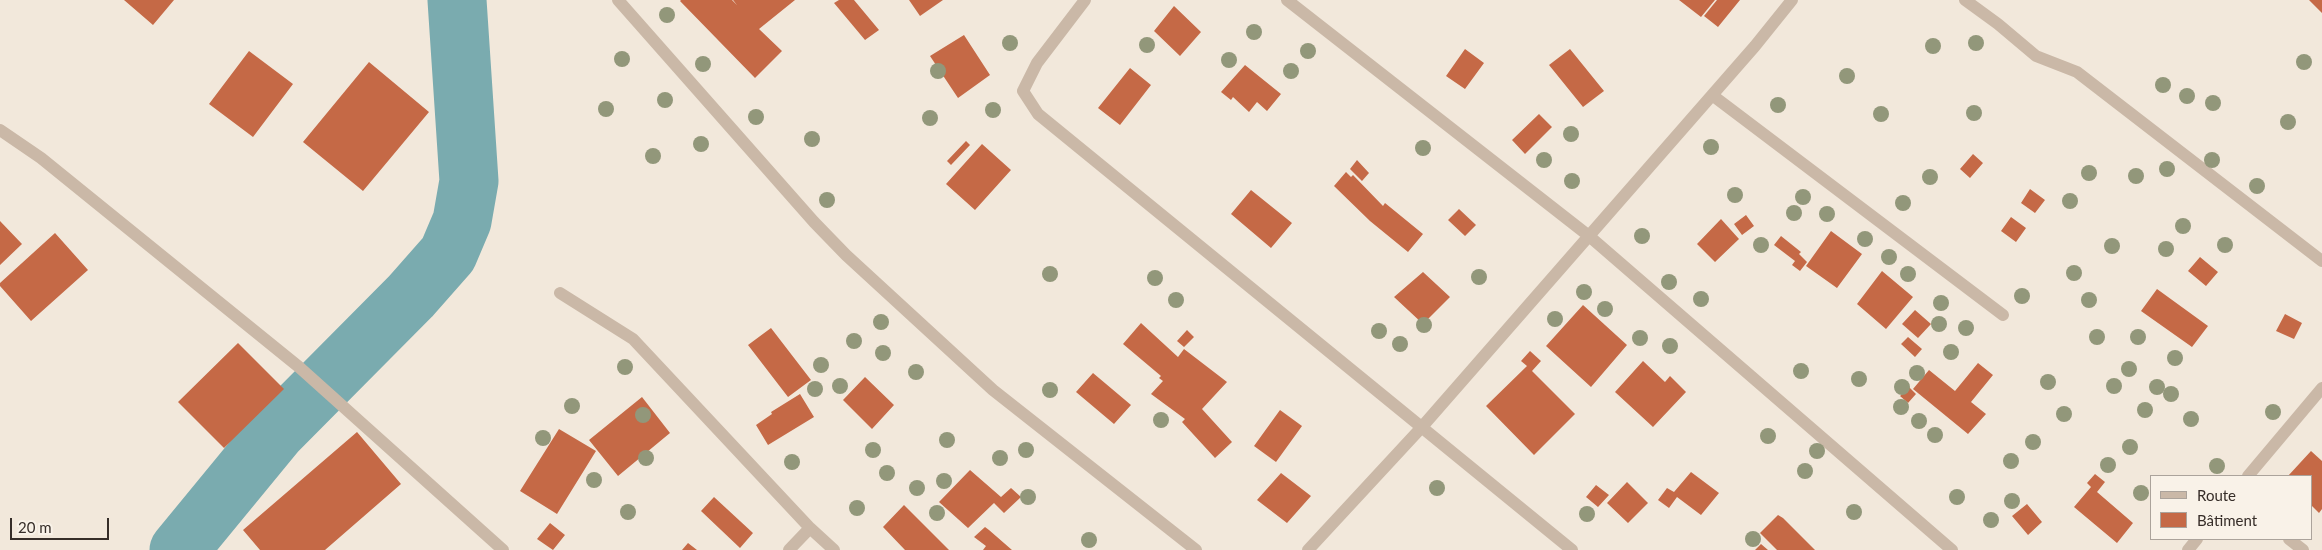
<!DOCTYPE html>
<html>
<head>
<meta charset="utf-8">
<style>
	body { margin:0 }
	#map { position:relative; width:2322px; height:550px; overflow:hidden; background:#f2e8db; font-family:Lato,sans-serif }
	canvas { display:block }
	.legend { position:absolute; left:2150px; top:475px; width:162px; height:65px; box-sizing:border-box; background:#f9f2e8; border:1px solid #aba39b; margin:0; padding:6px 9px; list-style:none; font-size:15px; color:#362d28 }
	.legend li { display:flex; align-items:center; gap:10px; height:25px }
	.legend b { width:25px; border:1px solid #aba39b }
	.scale { position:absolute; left:10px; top:518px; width:99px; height:22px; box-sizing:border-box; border:2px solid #362d28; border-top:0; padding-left:6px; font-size:15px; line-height:18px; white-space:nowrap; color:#362d28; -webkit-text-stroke:4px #f9f2e8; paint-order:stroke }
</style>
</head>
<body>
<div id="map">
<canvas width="2322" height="550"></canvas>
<ul class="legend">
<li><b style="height:6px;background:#cab8a7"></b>Route</li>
<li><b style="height:14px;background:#c56946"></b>Bâtiment</li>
</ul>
<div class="scale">20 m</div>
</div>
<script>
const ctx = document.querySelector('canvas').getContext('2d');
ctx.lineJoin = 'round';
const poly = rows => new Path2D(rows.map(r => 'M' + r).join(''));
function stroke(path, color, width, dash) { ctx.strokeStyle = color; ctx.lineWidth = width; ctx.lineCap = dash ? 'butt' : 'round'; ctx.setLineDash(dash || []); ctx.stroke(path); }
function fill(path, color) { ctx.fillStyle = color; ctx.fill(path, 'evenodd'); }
stroke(poly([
	[179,550,276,432,411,296,448,254,462,221,469,181,457,0]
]), '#7aabaf', 59);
fill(poly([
	[124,0,174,0,153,25],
	[681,0,732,0,737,5,733,0,795,0,759,29,782,51,755,78,680,1],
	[839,0,854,0,879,30,865,40,834,3],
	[909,0,943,0,920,16],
	[1679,0,1715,0,1701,17],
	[1717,0,1740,0,1718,27,1704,16],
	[2309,0,2322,0,2322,13],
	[1174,6,1201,32,1180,56,1154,31],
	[964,35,990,75,958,98,930,56],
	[1465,49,1484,63,1465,89,1446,76],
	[1570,49,1604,91,1583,107,1549,65],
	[249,51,293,84,253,137,209,104],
	[369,62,429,112,363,191,303,142],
	[1245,65,1281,94,1267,111,1257,102,1249,112,1233,97,1231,100,1221,92],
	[1130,68,1151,85,1120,125,1098,108],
	[1539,114,1552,127,1525,154,1512,140],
	[966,141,970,145,951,165,947,161],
	[982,144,1011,170,975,210,946,184],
	[1973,154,1983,163,1970,178,1960,169],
	[1357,160,1369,173,1362,181,1350,169],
	[1346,172,1351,177,1353,175,1383,206,1385,203,1423,234,1408,252,1370,221,1334,186],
	[2030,189,2045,200,2035,213,2021,203],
	[1251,190,1292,223,1271,248,1231,214],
	[1459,209,1476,225,1465,236,1448,220],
	[1746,215,1754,226,1742,235,1734,224],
	[2011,217,2026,228,2016,242,2001,231],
	[1721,219,1739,239,1715,262,1697,244],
	[0,221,22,244,0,265],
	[1831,231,1862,254,1837,288,1806,266],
	[55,233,88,270,31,321,0,286,0,283],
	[1781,236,1801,252,1799,254,1807,262,1800,271,1792,265,1795,261,1774,245],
	[2200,257,2218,272,2206,286,2188,271],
	[1882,271,1913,297,1886,329,1857,304],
	[1423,272,1450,297,1423,324,1394,297],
	[2157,289,2208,326,2192,347,2141,311],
	[1583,305,1627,345,1591,387,1546,346],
	[1915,310,1931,324,1918,338,1902,324],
	[2285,314,2302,323,2294,339,2276,331],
	[1141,323,1178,357,1184,349,1227,382,1202,409,1232,442,1215,458,1182,422,1185,419,1151,394,1163,381,1159,378,1161,376,1123,344],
	[771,328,811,380,788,397,748,345],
	[1187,330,1194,337,1184,347,1177,341],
	[1908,337,1922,349,1915,357,1901,344],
	[238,343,284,389,224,448,178,402],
	[1530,351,1541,361,1532,371,1575,414,1534,455,1486,406,1527,366,1521,361],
	[1643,361,1665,382,1670,376,1686,392,1653,427,1615,392],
	[1978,363,1993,375,1971,402,1986,414,1968,434,1913,389,1929,370,1955,391],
	[1093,373,1131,405,1114,424,1076,392],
	[865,377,894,405,872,429,843,400],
	[1909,387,1916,394,1908,403,1900,396],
	[800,394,814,417,768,445,756,425,772,414,771,412],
	[642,397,670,433,618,476,589,440],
	[1280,410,1302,426,1276,462,1254,446],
	[559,429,596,451,557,514,520,491],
	[357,432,401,484,325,550,260,550,243,530],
	[2311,451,2322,461,2322,509,2319,513,2311,505,2311,476,2288,476],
	[970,470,1001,497,1011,488,1021,497,1004,513,994,503,968,528,939,502],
	[1691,472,1719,493,1701,515,1677,497,1669,508,1658,500,1667,488,1674,492],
	[1281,473,1311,496,1287,523,1257,500],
	[2095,474,2105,482,2097,492,2133,523,2117,543,2074,507,2091,487,2087,483],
	[1627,482,1648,503,1628,523,1607,503],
	[1596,485,1609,495,1598,507,1586,497],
	[714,497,753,533,740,548,701,511],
	[2027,504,2042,522,2028,535,2012,516],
	[904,505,949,550,905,550,883,527],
	[1778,515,1783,518,1815,550,1777,550,1760,533],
	[550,523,565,535,553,550,537,539],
	[985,527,989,530,1012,550,983,550,986,546,974,537],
	[688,543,697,550,682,550],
	[1761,544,1768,550,1755,550]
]), '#c56946');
stroke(poly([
	[618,0,814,222,846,255,993,390,1196,550],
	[1085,0,1037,63,1023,91,1038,114,1572,550],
	[1287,0,1589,236,1952,550],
	[1965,0,1998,24,2036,56,2077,72,2322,261],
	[1712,95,2003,315],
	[0,130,41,158,299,367,503,550],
	[560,293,633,339,810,528,834,550],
	[2248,476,2322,388],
	[2289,539,2303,550],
	[789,550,810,528],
	[1308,550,1421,428,1755,46,1792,0],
	[2188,550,2197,539]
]), '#cab8a7', 12);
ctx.fillStyle = '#92977a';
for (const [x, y] of [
	[667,15],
	[1254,32],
	[1010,43],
	[1976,43],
	[1147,45],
	[1933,46],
	[1308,51],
	[622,59],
	[1229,60],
	[2304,62],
	[703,64],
	[938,71],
	[1291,71],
	[1847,76],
	[2163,85],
	[2187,96],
	[665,100],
	[2213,103],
	[1778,105],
	[606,109],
	[993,110],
	[1974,113],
	[1881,114],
	[756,117],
	[930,118],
	[2288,122],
	[1571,134],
	[812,139],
	[701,144],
	[1711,147],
	[1423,148],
	[653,156],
	[1544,160],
	[2212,160],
	[2167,169],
	[2089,173],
	[2136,176],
	[1930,177],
	[1572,181],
	[2257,186],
	[1735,195],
	[1803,197],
	[827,200],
	[2070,201],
	[1903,203],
	[1794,213],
	[1827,214],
	[2183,226],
	[1642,236],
	[1865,239],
	[1761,245],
	[2225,245],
	[2112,246],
	[2166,249],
	[1889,257],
	[2074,273],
	[1050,274],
	[1908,274],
	[1479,277],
	[1155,278],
	[1669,282],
	[1584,292],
	[2022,296],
	[1701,299],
	[1176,300],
	[2089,300],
	[1941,303],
	[1605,309],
	[1555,319],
	[881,322],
	[1939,324],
	[1424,325],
	[1966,328],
	[1379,331],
	[2097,337],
	[2138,337],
	[1640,338],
	[854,341],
	[1400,344],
	[1670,346],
	[1951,352],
	[883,353],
	[2175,358],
	[821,365],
	[625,367],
	[2129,369],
	[1801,371],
	[916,372],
	[1917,373],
	[1859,379],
	[2048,382],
	[840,386],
	[2114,386],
	[1902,387],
	[2157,387],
	[815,389],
	[1050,390],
	[2171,394],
	[572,406],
	[1901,407],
	[2145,410],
	[2273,412],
	[2064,414],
	[643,415],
	[2191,419],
	[1161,420],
	[1919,421],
	[1935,435],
	[1768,436],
	[543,438],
	[947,440],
	[2033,442],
	[2130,447],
	[873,450],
	[1026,450],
	[1817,451],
	[646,458],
	[1000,458],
	[2011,461],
	[792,462],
	[2108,465],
	[2217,466],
	[1805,471],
	[887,473],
	[594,480],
	[944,481],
	[917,488],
	[1437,488],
	[2141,493],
	[1028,497],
	[1957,497],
	[2012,501],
	[857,508],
	[628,512],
	[1854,512],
	[937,513],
	[1587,514],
	[1991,520],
	[1753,539],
	[1089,540]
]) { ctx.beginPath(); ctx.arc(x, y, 8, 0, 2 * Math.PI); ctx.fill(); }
</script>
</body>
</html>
